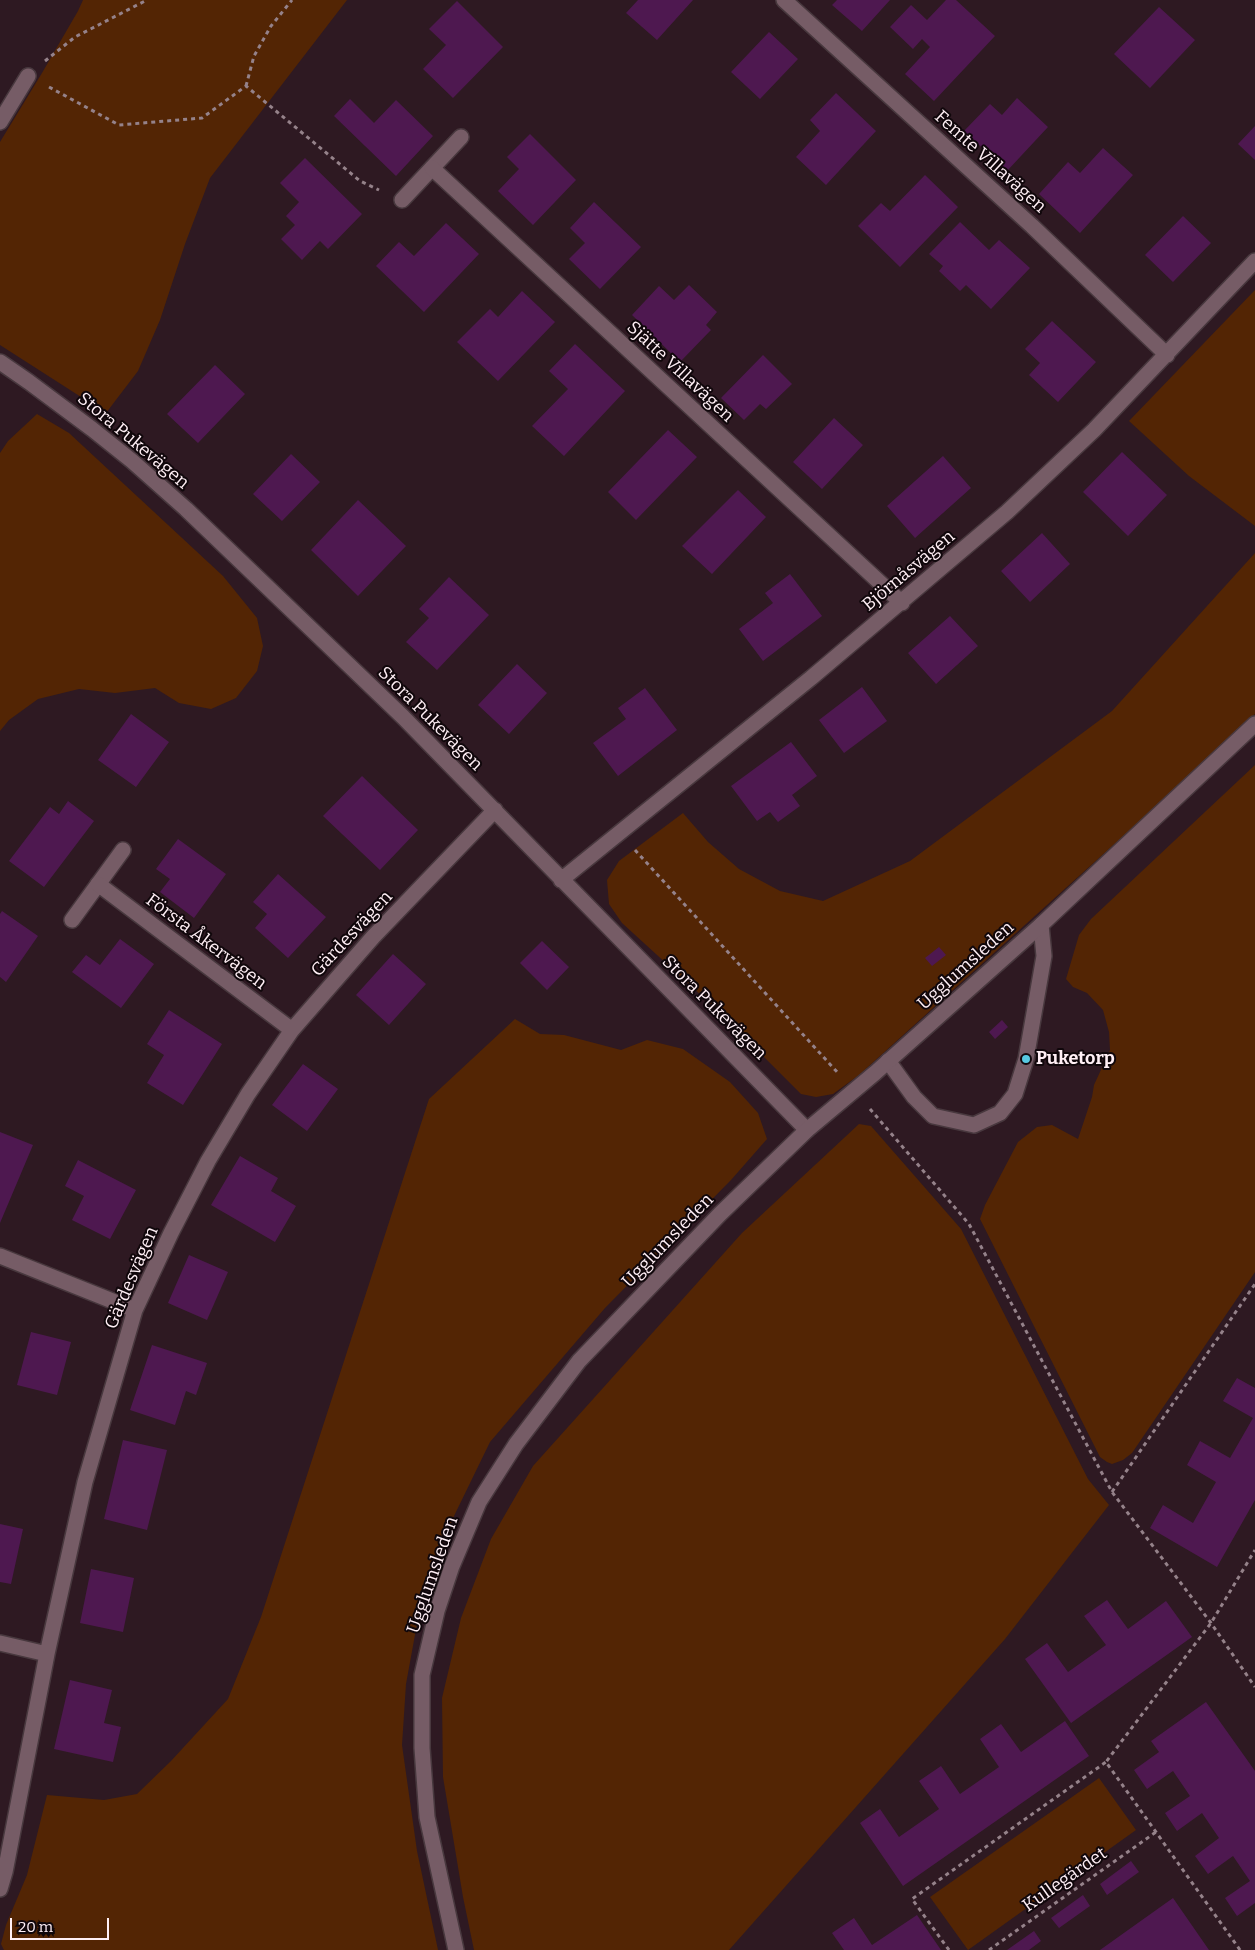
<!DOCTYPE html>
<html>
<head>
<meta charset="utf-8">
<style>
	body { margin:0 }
	#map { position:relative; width:1255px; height:1950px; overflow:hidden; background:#2e1922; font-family:Bitter,serif }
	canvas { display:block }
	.scale { position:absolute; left:10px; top:1918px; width:99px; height:22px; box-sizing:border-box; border:2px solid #ffeff5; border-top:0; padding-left:6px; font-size:15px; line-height:18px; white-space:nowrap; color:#ffeff5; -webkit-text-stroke:4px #10070b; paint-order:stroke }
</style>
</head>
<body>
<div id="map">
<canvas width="1255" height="1950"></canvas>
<div class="scale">20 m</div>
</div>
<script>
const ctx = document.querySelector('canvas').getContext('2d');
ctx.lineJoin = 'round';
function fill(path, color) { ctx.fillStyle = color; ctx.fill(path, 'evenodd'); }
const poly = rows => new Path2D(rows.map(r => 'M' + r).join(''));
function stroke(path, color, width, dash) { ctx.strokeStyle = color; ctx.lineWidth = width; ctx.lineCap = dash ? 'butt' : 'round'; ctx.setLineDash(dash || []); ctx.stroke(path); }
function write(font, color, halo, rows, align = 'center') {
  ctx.font = font + ' Bitter,serif'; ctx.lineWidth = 4; ctx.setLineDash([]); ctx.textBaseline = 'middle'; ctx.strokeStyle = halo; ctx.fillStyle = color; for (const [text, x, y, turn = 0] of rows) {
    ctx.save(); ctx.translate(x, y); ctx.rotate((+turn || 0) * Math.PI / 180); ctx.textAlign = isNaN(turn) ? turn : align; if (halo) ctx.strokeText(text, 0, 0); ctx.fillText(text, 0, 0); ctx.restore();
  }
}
fill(poly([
	[83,0,347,0,210,178,185,244,160,320,138,371,106,413,0,345,0,142,42,73,78,11],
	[1255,290,1255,526,1189,476,1129,421],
	[37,414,69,433,223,576,257,618,263,646,257,671,236,698,211,709,179,703,155,688,115,693,79,689,38,699,9,720,0,731,0,453,8,441],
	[1255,553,1255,714,1214,754,859,1075,833,1094,816,1097,801,1094,715,1008,622,923,609,904,607,880,619,861,683,813,708,842,739,869,780,891,823,901,910,861,1112,711],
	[1255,765,1255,1272,1132,1453,1123,1460,1112,1464,1107,1462,1100,1457,980,1219,985,1205,1018,1142,1037,1127,1052,1125,1078,1139,1092,1097,1094,1085,1110,1050,1109,1032,1103,1010,1087,993,1073,987,1066,979,1079,935,1091,919],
	[515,1019,540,1034,564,1035,621,1050,647,1040,683,1049,730,1082,758,1113,767,1139,731,1180,605,1308,490,1442,454,1516,423,1591,406,1684,402,1745,417,1851,438,1950,4,1950,1,1944,6,1925,27,1875,47,1795,104,1800,137,1794,171,1761,228,1699,261,1617,429,1099],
	[859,1124,871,1126,961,1229,1088,1479,1109,1505,1005,1639,729,1950,474,1950,463,1897,443,1777,442,1698,461,1618,491,1539,533,1466,742,1233],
	[1099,1778,1136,1830,968,1950,930,1897]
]), '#532504');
fill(poly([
	[638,0,693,0,657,40,626,13],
	[837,0,890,0,862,31,832,5],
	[946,0,956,0,995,36,934,101,905,74,930,47,922,39,913,49,890,27,911,5,927,20],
	[457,1,503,47,453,98,423,69,446,45,429,29],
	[1159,7,1195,40,1150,88,1114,54],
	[769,32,798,59,760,99,731,72],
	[836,93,876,131,826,185,796,157,820,131,810,120],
	[1017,98,1048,127,1007,171,964,131,990,104,1002,115],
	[350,99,374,123,396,100,433,136,396,176,334,116],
	[1255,126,1255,160,1238,144],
	[530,134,576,180,533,225,498,191,519,169,507,157],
	[1103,148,1133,175,1080,233,1039,194,1068,162,1080,173],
	[305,158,362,214,328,249,320,241,302,260,281,239,295,225,286,216,299,202,280,183],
	[925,175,958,207,900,267,858,226,881,203,890,211],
	[594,202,641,247,600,289,569,259,585,243,570,228],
	[1183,216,1211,243,1173,282,1145,255],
	[960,222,989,250,999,240,1030,268,991,309,966,285,960,291,939,271,943,266,929,254],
	[446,223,479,254,424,312,376,266,399,242,414,256],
	[689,285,717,312,706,325,711,330,680,362,632,315,659,286,674,300],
	[522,291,555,322,498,381,457,342,490,309,498,317],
	[1052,321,1096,362,1058,402,1029,375,1040,363,1025,349],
	[575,344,625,391,564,456,532,426,568,389,549,371],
	[763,355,792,384,766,409,760,404,744,420,721,398],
	[215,365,245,394,198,443,167,414],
	[834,418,863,445,822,489,793,462],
	[668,430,697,457,636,520,608,492],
	[1122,452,1167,495,1128,536,1083,492],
	[291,454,320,482,282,521,253,494],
	[943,456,971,488,915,538,887,506],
	[738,490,766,517,712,574,682,546],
	[358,500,406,546,358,596,311,550],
	[1042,533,1070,564,1030,602,1001,571],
	[790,574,822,616,763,661,739,629,773,603,765,593],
	[449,577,489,615,437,670,406,642,429,618,419,609],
	[950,616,978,646,936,684,908,653],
	[517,664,547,693,509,734,478,705],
	[862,687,887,721,844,753,819,720],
	[645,688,677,730,618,776,593,743,626,719,618,708],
	[131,714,169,742,136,787,98,760],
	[791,742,817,776,792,795,800,806,778,822,770,812,757,821,731,786],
	[362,776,418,830,380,870,323,816],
	[68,801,94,821,44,887,9,861,50,807,59,814],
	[178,839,226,874,194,918,160,892,170,879,156,869],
	[278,874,326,917,288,958,255,928,267,914,253,902],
	[2,911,38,936,6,982,0,977,0,914],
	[120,939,154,964,121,1008,72,972,86,955,100,965],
	[542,941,569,967,547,990,520,963],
	[939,947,946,955,932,966,925,958],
	[393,954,426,984,389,1025,356,995],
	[169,1010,222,1044,183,1105,147,1083,164,1055,147,1044],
	[1002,1020,1008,1027,995,1039,989,1032],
	[303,1064,338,1089,307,1131,272,1105],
	[0,1132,33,1145,0,1223],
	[240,1156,278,1178,271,1191,296,1206,275,1242,211,1205],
	[78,1160,136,1190,110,1239,72,1220,84,1196,65,1186],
	[189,1255,228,1272,207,1320,168,1303],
	[31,1332,71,1342,57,1395,17,1385],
	[152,1345,207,1363,196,1395,186,1391,175,1425,130,1410],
	[1237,1378,1255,1388,1255,1500,1217,1567,1150,1528,1163,1505,1193,1523,1216,1482,1187,1465,1200,1441,1230,1458,1253,1418,1223,1401],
	[123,1440,167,1450,147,1530,104,1519],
	[0,1524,23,1529,11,1584,0,1582],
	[91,1569,134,1578,123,1632,80,1623],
	[1107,1600,1128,1629,1166,1601,1192,1637,1071,1723,1025,1659,1047,1643,1068,1672,1106,1645,1084,1616],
	[70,1680,112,1690,104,1723,121,1727,113,1762,54,1749],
	[1206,1702,1255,1771,1255,1903,1237,1916,1225,1898,1250,1881,1233,1856,1208,1874,1195,1856,1219,1838,1202,1813,1177,1831,1165,1813,1190,1796,1173,1771,1147,1789,1134,1770,1159,1752,1151,1741],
	[1065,1721,1089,1756,903,1886,860,1823,880,1809,899,1837,939,1809,919,1781,941,1766,960,1794,999,1767,980,1739,1001,1724,1021,1752],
	[1131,1861,1139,1872,1107,1895,1100,1884],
	[1083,1895,1090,1906,1059,1928,1051,1918],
	[1173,1898,1209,1950,1100,1950],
	[917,1915,941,1950,844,1950,832,1933,854,1918,872,1945],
	[1034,1931,1041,1941,1029,1950,1007,1950]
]), '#4e1850');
const service = poly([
	[0,122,28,76],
	[402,200,461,137],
	[72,920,123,850],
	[888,1061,914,1097,933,1116,974,1125,1000,1113,1015,1094,1026,1059,1044,956,1041,925]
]);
const minor = poly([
	[784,0,1032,226,1167,355],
	[432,168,902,603],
	[0,362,29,382,92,429,132,461,186,509,403,717,807,1130],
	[561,880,811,678,1007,512,1094,430,1255,261],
	[98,884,292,1030],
	[0,1256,135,1310],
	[0,1643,47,1654],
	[0,1889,5,1872,47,1654,85,1482,135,1310,171,1233,208,1161,248,1094,292,1030,373,937,495,810]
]);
const tertiary = poly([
	[456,1950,427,1817,422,1748,422,1675,437,1611,452,1566,479,1502,516,1444,579,1361,720,1214,807,1130,875,1073,1041,925,1255,724]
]);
stroke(service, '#48383e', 18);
stroke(minor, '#48383e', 18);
stroke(tertiary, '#48383e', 18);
stroke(poly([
	[45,61,75,37,147,0],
	[246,86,254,56,271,26,292,0],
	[49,87,119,125,202,118,246,86,360,181,379,190],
	[635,850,838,1073],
	[870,1109,969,1224,1112,1492,1211,1623,1255,1687],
	[1112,1492,1255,1284],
	[949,1950,912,1899,1106,1762],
	[989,1950,1156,1832],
	[1240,1950,1106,1762,1211,1623,1255,1550]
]), '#95828a', 3, [4, 4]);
stroke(service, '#765c66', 15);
stroke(minor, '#765c66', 15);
stroke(tertiary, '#765c66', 15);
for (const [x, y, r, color] of [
	[1026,1059,5,"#57c9e2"]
]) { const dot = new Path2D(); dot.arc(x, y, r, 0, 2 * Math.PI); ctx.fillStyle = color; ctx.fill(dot); stroke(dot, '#10070b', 2); }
write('18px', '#ffeff5', '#10070b', [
	["Femte Villavägen",990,162,42],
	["Sjätte Villavägen",680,372,43],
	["Stora Pukevägen",133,441,40],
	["Björnåsvägen",909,571,-40],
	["Stora Pukevägen",430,719,45],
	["Gärdesvägen",352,934,-47],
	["Första Åkervägen",206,942,37],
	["Ugglumsleden",966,966,-42],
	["Stora Pukevägen",714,1008,45],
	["Ugglumsleden",668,1241,-46],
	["Gärdesvägen",132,1278,-67],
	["Ugglumsleden",433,1575,-71],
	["Kullegärdet",1065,1880,-35]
]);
write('bold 18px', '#ffeff5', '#10070b', [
	["Puketorp",1036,1059]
], 'left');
</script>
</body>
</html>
